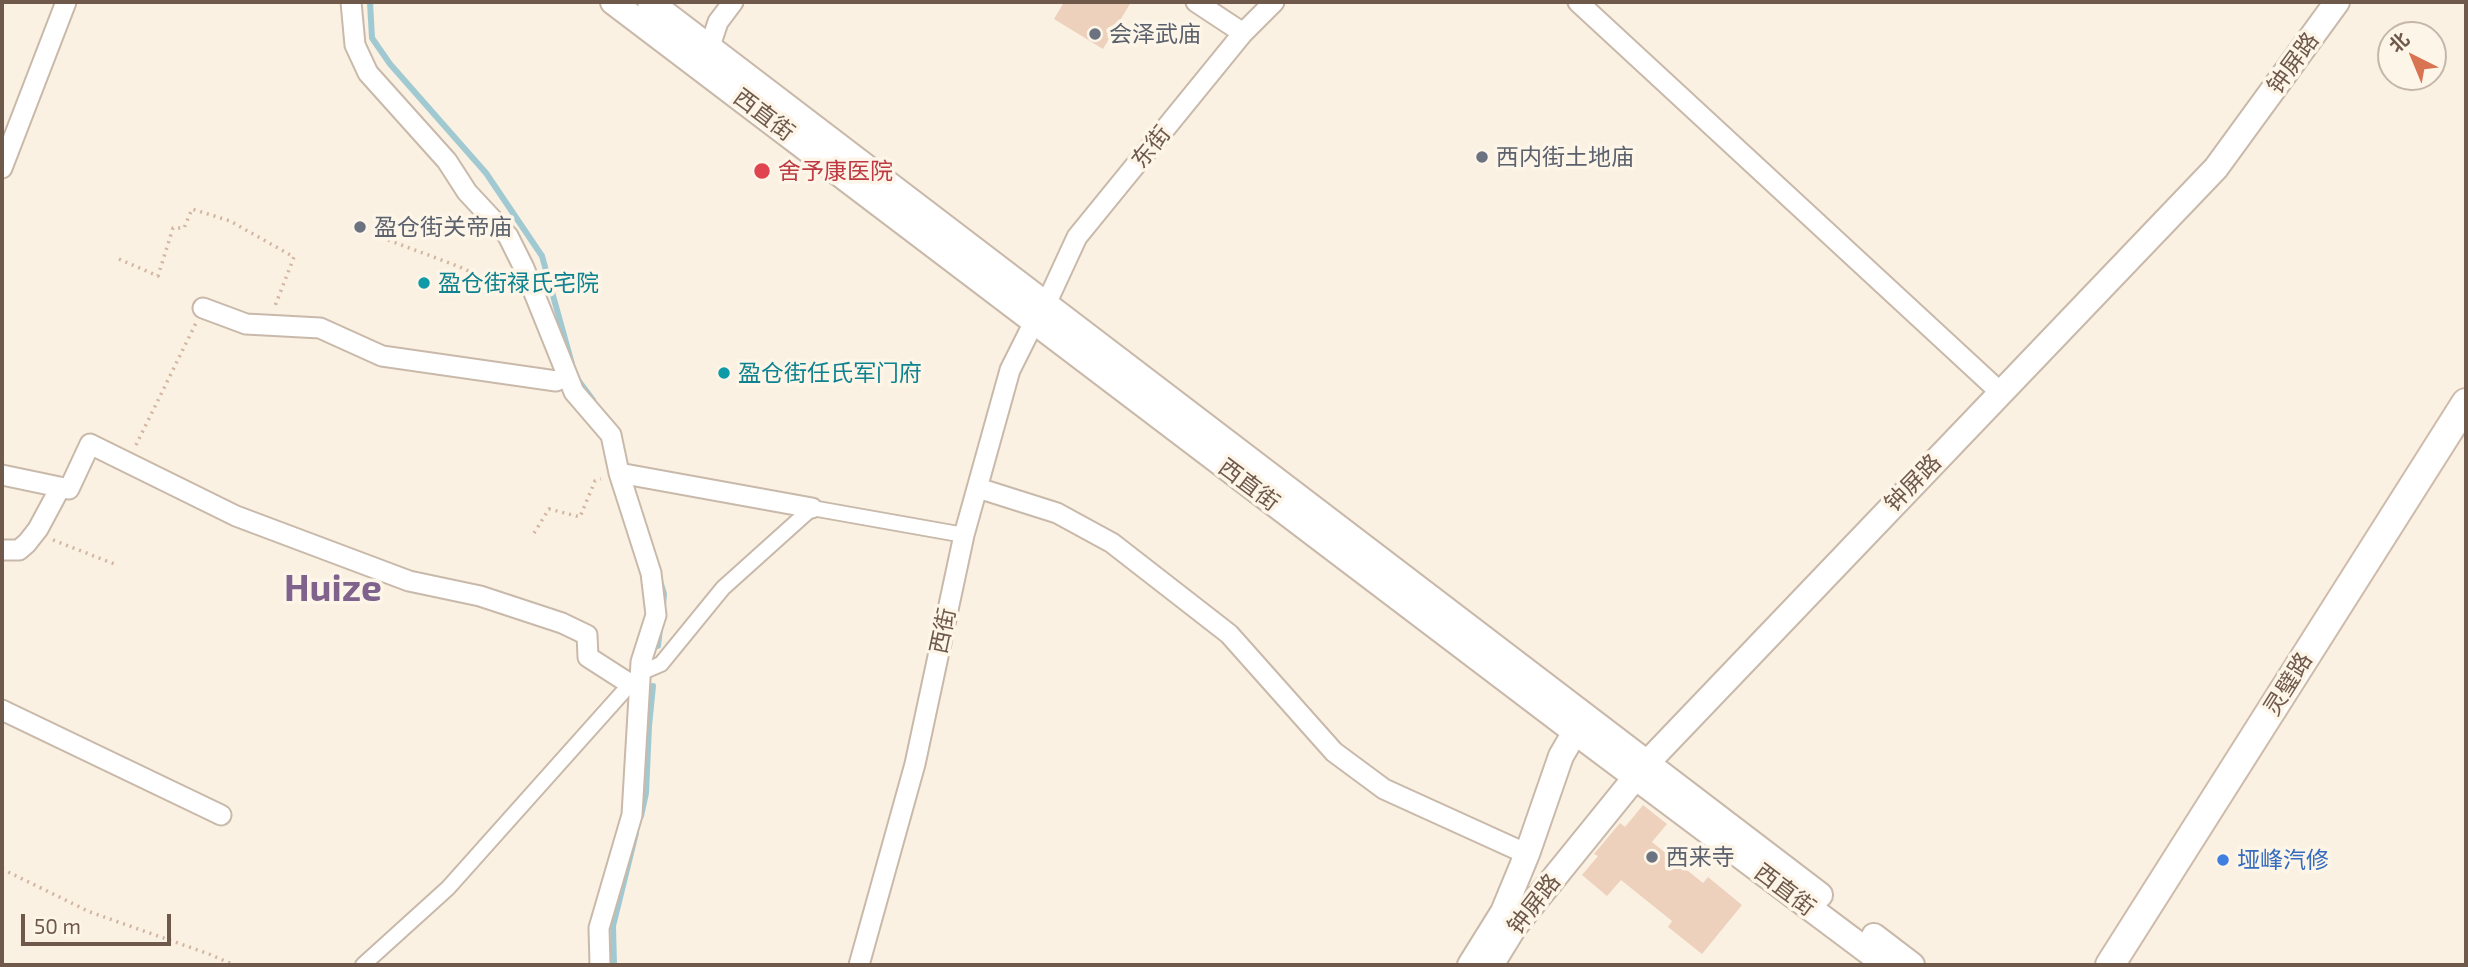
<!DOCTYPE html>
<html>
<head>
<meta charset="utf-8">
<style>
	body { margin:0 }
	#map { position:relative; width:2468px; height:967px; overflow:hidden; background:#faf1e2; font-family:"Exo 2","Noto Sans SC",sans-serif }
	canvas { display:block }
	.frame { position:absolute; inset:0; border:4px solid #6f594b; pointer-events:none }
	.north { position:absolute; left:2377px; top:21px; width:70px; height:70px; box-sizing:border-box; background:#fdf5e8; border:2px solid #c4b7a9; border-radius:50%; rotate:317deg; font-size:19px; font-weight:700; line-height:28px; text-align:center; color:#6f594b }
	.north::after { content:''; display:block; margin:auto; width:24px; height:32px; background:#d97452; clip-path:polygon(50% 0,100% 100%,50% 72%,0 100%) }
	.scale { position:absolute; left:21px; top:914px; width:150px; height:32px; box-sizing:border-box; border:4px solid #6f594b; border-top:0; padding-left:9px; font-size:21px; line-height:24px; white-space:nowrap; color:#6f594b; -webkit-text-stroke:5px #fdf5e8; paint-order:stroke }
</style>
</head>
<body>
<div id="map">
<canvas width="2468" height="967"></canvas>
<div class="frame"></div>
<div class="north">北</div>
<div class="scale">50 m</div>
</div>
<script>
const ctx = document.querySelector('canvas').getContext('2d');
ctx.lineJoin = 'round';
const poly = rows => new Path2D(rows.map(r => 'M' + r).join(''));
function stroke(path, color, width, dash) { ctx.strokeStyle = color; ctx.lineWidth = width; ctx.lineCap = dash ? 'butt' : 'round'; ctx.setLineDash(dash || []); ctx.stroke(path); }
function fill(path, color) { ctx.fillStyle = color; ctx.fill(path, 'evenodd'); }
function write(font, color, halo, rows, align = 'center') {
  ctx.font = font + ' "Exo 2","Noto Sans SC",sans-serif'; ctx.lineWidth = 7; ctx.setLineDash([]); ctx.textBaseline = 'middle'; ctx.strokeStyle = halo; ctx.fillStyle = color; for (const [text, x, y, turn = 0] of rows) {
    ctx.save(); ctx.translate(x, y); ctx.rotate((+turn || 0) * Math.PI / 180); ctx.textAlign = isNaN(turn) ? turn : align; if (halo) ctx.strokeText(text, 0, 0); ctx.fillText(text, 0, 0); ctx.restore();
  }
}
stroke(poly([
	[370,2,372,38,390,64,486,173,542,256,572,364],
	[578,380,593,400],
	[660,581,664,594,663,605],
	[658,646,660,629],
	[641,816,646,793,649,726,653,686],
	[614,965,613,926,636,833]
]), '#a0c9d2', 6);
fill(poly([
	[1064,2,1131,2,1103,49,1054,19],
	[1643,805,1667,824,1652,842,1703,883,1708,877,1742,905,1702,954,1668,927,1672,921,1621,880,1607,896,1582,875,1598,856,1594,854,1620,823,1625,827]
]), '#edd1bc');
const pedestrian = poly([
	[363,965,448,888,640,673,661,664,723,588,812,508,964,535]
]);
const minor = poly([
	[351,2,355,45,368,73,447,161,467,192,508,236,524,268,574,392,611,435,619,473,651,573,656,615,641,662,632,815,599,928,600,965],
	[1196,2,1243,33],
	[1578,2,2000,392],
	[702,57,710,46,718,22,733,2],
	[2,168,66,2],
	[203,308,246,324,320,328,382,356,556,381,566,376],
	[619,473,812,508],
	[2,475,69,489,90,444,236,516,409,581,480,596,562,623,587,635,588,657,630,684],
	[978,488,1057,513,1112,543,1229,634,1334,752,1384,789,1527,854],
	[2,550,19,550,27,543,38,529,60,488],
	[2,710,221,815],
	[859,965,915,764,964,535,1010,370,1034,322,1046,304,1077,237,1243,33,1274,2]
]);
const tertiary = poly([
	[613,2,1575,732,1886,965],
	[650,2,1820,895],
	[1874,936,1912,965],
	[1470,965,1503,912,1527,854,1561,756,1583,718],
	[1491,965,1515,926,1647,763,2216,168,2337,2]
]);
const secondary = poly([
	[2110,965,2466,403]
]);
stroke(pedestrian, '#c9b9aa', 18);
stroke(minor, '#c9b9aa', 23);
stroke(tertiary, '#c9b9aa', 28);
stroke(secondary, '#cebbab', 32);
stroke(poly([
	[375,235,460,267,495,284,511,287],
	[119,259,158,276,173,228,184,228,192,209,230,221,294,257,275,306],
	[136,445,196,323],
	[534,533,549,509,580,517,595,481,601,479],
	[53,540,117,565],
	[2,869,90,912,209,954,234,965]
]), '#d1b5a0', 3.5, [2, 5]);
stroke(pedestrian, '#fff', 14);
stroke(minor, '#fff', 19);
stroke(tertiary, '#fff', 24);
stroke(secondary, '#fff', 28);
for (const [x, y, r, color] of [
	[1095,34,7,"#6b7280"],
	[1482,157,7,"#6b7280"],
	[762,171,9,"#e0444e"],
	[360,227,7,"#6b7280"],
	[424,283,7,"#0f9aa8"],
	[724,373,7,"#0f9aa8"],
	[1652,857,7,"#6b7280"],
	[2223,860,7,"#3f7fe0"]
]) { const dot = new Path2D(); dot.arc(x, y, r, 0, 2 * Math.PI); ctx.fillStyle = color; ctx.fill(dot); stroke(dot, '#fdf5e8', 2.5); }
write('23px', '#5b616d', '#fdf5e8', [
	["会泽武庙",1109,34],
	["西内街土地庙",1496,157],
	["盈仓街关帝庙",374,227],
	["西来寺",1666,857]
], 'left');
write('23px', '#6f594b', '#fdf5e8', [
	["钟屏路",2293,63,-54],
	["西直街",764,115,37],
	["东街",1151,147,-51],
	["钟屏路",1913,483,-46],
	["西直街",1249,485,37],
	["西街",943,631,-78],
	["灵璧路",2288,684,-58],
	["西直街",1785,890,37],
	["钟屏路",1534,904,-52]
]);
write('23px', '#be3a42', '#fdf5e8', [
	["舍予康医院",778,171]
], 'left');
write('23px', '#0d838f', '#fdf5e8', [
	["盈仓街禄氏宅院",438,283],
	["盈仓街任氏军门府",738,373]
], 'left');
write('23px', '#366cbe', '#fdf5e8', [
	["垭峰汽修",2237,860]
], 'left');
write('bold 37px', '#7f638c', '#fdf5e8', [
	["Huize",333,589]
]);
</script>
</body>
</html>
